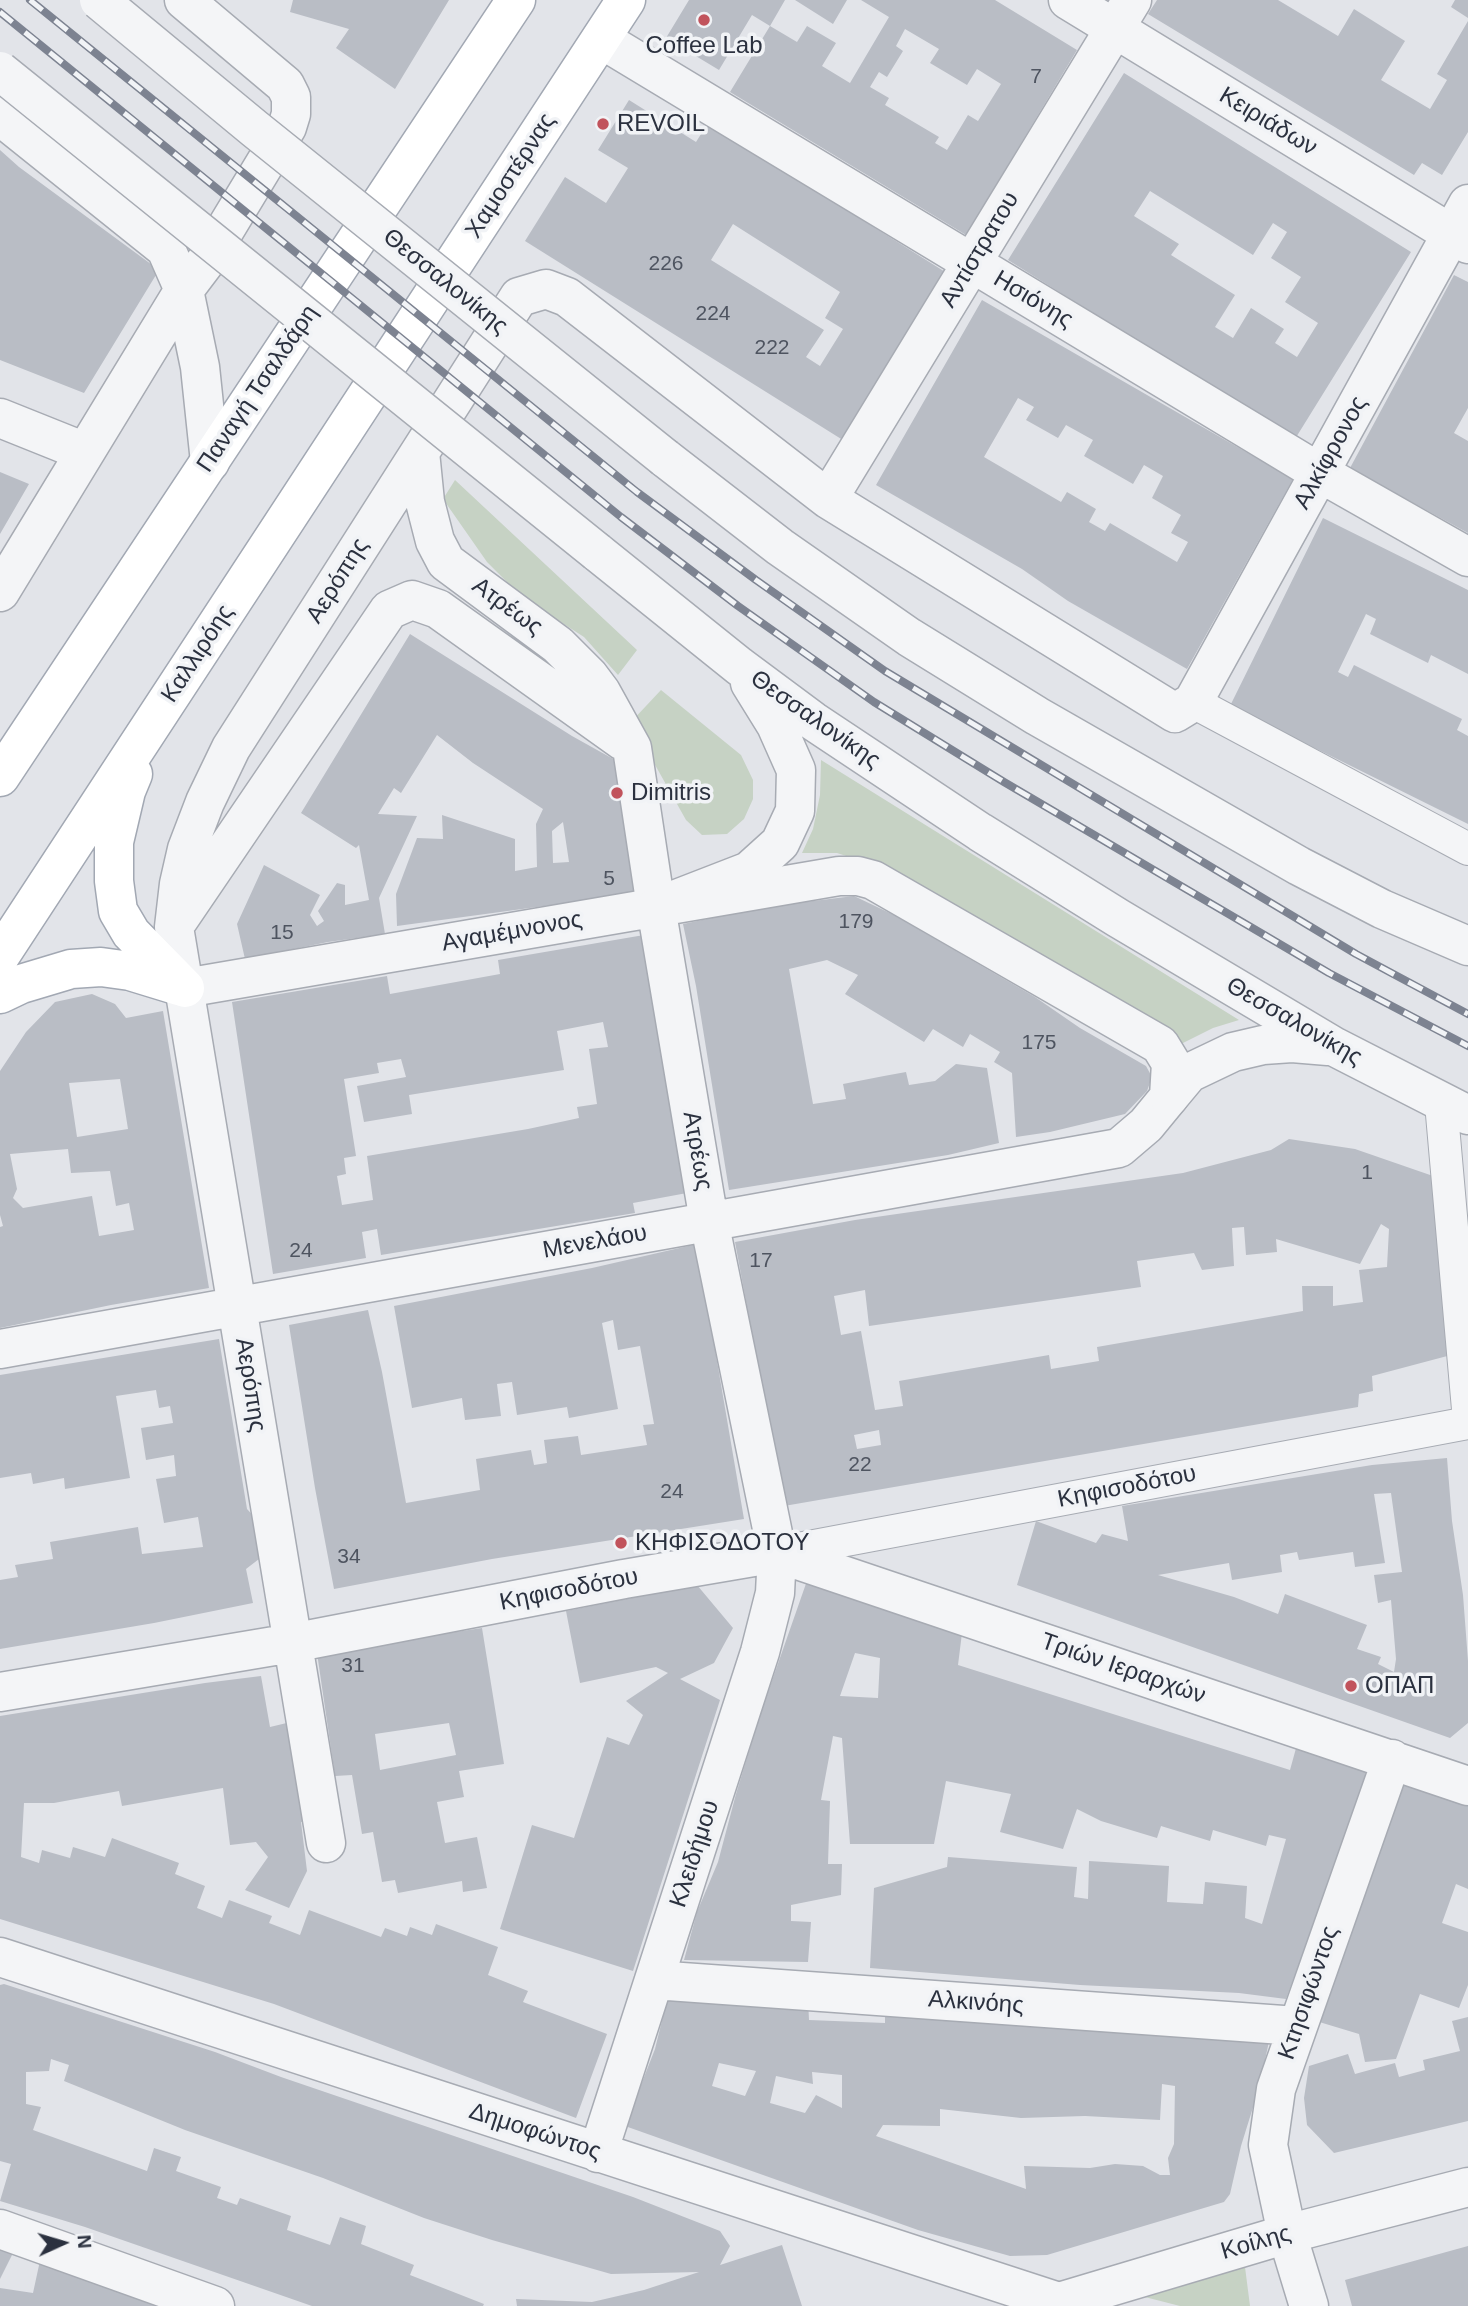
<!DOCTYPE html>
<html>
<head>
<meta charset="utf-8">
<style>
	body { margin:0 }
	#map { position:relative; width:1468px; height:2306px; overflow:hidden; background:#e2e4e9; font-family:Helvetica,sans-serif }
	canvas { display:block }
	.north { position:absolute; left:28px; top:2208px; width:70px; height:70px; -webkit-text-stroke:5px #f1f3f6; paint-order:stroke; rotate:86deg; font-size:19px; font-weight:700; line-height:28px; text-align:center; color:#2b313f }
	.north::after { content:''; display:block; margin:auto; width:24px; height:32px; background:#2b313f; clip-path:polygon(50% 0,100% 100%,50% 72%,0 100%) }
</style>
</head>
<body>
<div id="map">
<canvas width="1468" height="2306"></canvas>
<div class="north">N</div>
</div>
<script>
const ctx = document.querySelector('canvas').getContext('2d');
ctx.lineJoin = 'round';
function fill(path, color) { ctx.fillStyle = color; ctx.fill(path, 'evenodd'); }
const poly = rows => new Path2D(rows.map(r => 'M' + r).join(''));
function stroke(path, color, width, dash) { ctx.strokeStyle = color; ctx.lineWidth = width; ctx.lineCap = dash ? 'butt' : 'round'; ctx.setLineDash(dash || []); ctx.stroke(path); }
function write(font, color, halo, rows, align = 'center') {
  ctx.font = font + ' Helvetica,sans-serif'; ctx.lineWidth = 7; ctx.setLineDash([]); ctx.textBaseline = 'middle'; ctx.strokeStyle = halo; ctx.fillStyle = color; for (const [text, x, y, turn = 0] of rows) {
    ctx.save(); ctx.translate(x, y); ctx.rotate((+turn || 0) * Math.PI / 180); ctx.textAlign = isNaN(turn) ? turn : align; if (halo) ctx.strokeText(text, 0, 0); ctx.fillText(text, 0, 0); ctx.restore();
  }
}
fill(poly([
	[455,480,637,650,618,675,584,637,522,597,487,562,443,499],
	[661,690,741,755,753,780,753,799,744,819,727,834,702,835,686,820,631,722],
	[821,760,1239,1020,1213,1028,1177,1046,1040,957,934,892,886,869,837,853,802,853,813,829,820,795],
	[1245,2267,1250,2306,1180,2306,1137,2295]
]), '#c6d2c4');
fill(poly([
	[293,0,449,0,395,89,336,48,349,29,290,12],
	[689,0,785,0,770,26,752,15,719,70,666,38],
	[795,0,847,0,833,24],
	[861,0,995,0,1077,50,966,235,730,92,770,26,797,42,807,26,836,43,822,66,850,83,889,17],
	[905,29,939,49,930,63,967,85,977,69,1001,84,978,121,968,115,947,150,935,143,939,137,885,105,889,98,870,87,879,72,887,77,903,51,896,46],
	[1157,0,1278,0,1338,36,1354,9,1405,41,1381,80,1430,109,1447,80,1437,74,1468,21,1468,132,1442,175,1422,163,1414,175,1148,14],
	[1455,0,1468,0,1468,18,1451,7],
	[1124,73,1411,252,1295,439,1008,260],
	[1150,191,1253,255,1273,223,1287,232,1271,258,1301,277,1285,302,1318,323,1297,357,1275,343,1284,329,1251,308,1233,338,1215,327,1235,295,1171,255,1179,244,1134,216],
	[629,100,696,142,708,123,950,275,846,442,525,241,565,177,606,203,628,168,598,150],
	[733,224,840,292,825,318,843,329,820,366,806,357,824,330,711,260],
	[0,150,19,167,159,270,84,393,0,360],
	[1454,275,1468,282,1468,408,1454,433,1468,441,1468,533,1350,468],
	[982,300,1293,479,1187,669,1068,601,1022,569,876,485],
	[1018,398,1034,407,1026,420,1058,438,1066,425,1093,440,1084,456,1133,484,1144,465,1163,476,1152,498,1181,515,1171,533,1188,542,1177,562,1110,523,1105,531,1089,522,1096,509,1067,492,1061,502,984,457],
	[0,472,29,484,0,534],
	[1323,518,1468,590,1468,674,1431,655,1428,663,1370,634,1376,619,1366,614,1338,672,1348,677,1354,665,1462,719,1457,730,1468,736,1468,824,1230,706],
	[410,634,572,736,624,765,640,893,397,926,396,894,417,838,443,839,442,815,515,839,515,871,537,867,536,824,543,809,473,763,437,735,401,793,394,788,378,814,417,816,379,898,385,934,328,942,245,959,237,924,264,865,320,895,310,915,317,926,324,921,318,911,337,883,345,885,345,905,369,900,359,845,356,848,301,813],
	[563,822,569,862,553,863,552,831],
	[854,896,894,915,1035,997,1080,1028,1146,1066,1152,1077,1147,1091,1125,1114,1050,1132,1016,1137,1012,1073,994,1062,1000,1052,970,1034,963,1047,933,1029,924,1042,845,994,858,975,827,960,789,969,813,1104,846,1099,843,1084,884,1076,906,1072,909,1085,935,1081,956,1064,987,1068,999,1143,948,1155,729,1190,696,986,683,924,764,907],
	[644,935,687,1193,633,1203,635,1213,381,1255,377,1229,362,1232,366,1258,273,1274,232,1002,387,976,390,994,500,974,498,960],
	[603,1022,608,1047,589,1049,597,1104,577,1107,579,1118,528,1129,367,1156,373,1200,342,1205,337,1176,346,1174,344,1158,356,1156,344,1079,379,1073,377,1063,401,1059,406,1077,357,1086,364,1122,412,1114,409,1095,564,1070,557,1031],
	[92,994,115,1004,126,1018,163,1011,209,1288,111,1305,0,1328,0,1227,3,1226,0,1215,0,1071,26,1032,55,1002],
	[120,1079,128,1129,77,1137,69,1083],
	[68,1149,71,1173,110,1171,116,1206,129,1203,134,1230,99,1236,92,1196,23,1208,13,1198,17,1189,10,1154],
	[1289,1139,1355,1149,1433,1176,1451,1355,1372,1376,1373,1391,1359,1394,1358,1407,784,1506,735,1242,855,1220,1183,1173,1271,1150],
	[1381,1224,1389,1229,1387,1267,1359,1270,1363,1302,1333,1306,1333,1286,1302,1286,1303,1311,1097,1347,1099,1361,1051,1369,1049,1355,899,1381,903,1406,875,1410,861,1331,841,1335,834,1296,865,1290,869,1326,1141,1287,1137,1261,1194,1253,1202,1270,1234,1266,1232,1228,1244,1227,1246,1255,1277,1252,1276,1239,1360,1264],
	[879,1430,881,1445,857,1449,854,1435],
	[697,1244,744,1519,492,1559,334,1589,315,1488,289,1325,368,1310,382,1372,406,1503,480,1490,476,1459,531,1450,534,1465,547,1463,544,1440,578,1436,581,1455,647,1445,643,1425,654,1424,640,1346,618,1350,613,1320,602,1323,618,1409,569,1418,567,1407,517,1415,512,1382,497,1384,501,1416,465,1420,462,1398,412,1408,394,1306,592,1268],
	[219,1339,247,1509,257,1520,263,1542,259,1559,246,1569,253,1603,154,1623,0,1649,0,1580,18,1577,15,1565,53,1559,50,1542,138,1527,142,1554,203,1547,198,1517,164,1523,156,1479,176,1476,174,1455,146,1460,141,1428,173,1423,170,1406,159,1408,156,1390,116,1396,130,1478,65,1489,64,1478,33,1484,31,1473,0,1478,0,1375],
	[1447,1458,1452,1521,1463,1595,1468,1661,1468,1723,1450,1738,1017,1585,1036,1521,1096,1543,1102,1534,1128,1541,1122,1506,1372,1465],
	[1391,1493,1402,1572,1374,1575,1378,1603,1391,1600,1396,1659,1394,1672,1378,1664,1381,1657,1357,1649,1367,1625,1285,1594,1278,1614,1234,1597,1158,1575,1229,1563,1232,1580,1282,1572,1280,1555,1297,1552,1299,1560,1353,1552,1355,1567,1385,1563,1374,1494],
	[809,1575,963,1625,958,1665,1290,1770,1298,1741,1372,1773,1341,1850,1286,1999,1239,1993,1080,1985,870,1968,874,1888,947,1867,948,1857,1077,1867,1074,1897,1088,1899,1089,1861,1169,1866,1167,1902,1203,1904,1205,1882,1247,1886,1245,1918,1262,1924,1286,1839,1269,1835,1266,1846,1213,1830,1210,1841,1161,1826,1157,1838,1101,1821,1077,1809,1063,1849,1000,1832,1011,1794,946,1781,934,1844,850,1844,842,1738,833,1736,821,1800,830,1801,828,1864,842,1864,841,1895,791,1905,791,1921,811,1922,808,1962,684,1960,697,1912,718,1862,736,1794,760,1715],
	[855,1653,880,1658,878,1698,840,1696],
	[697,1585,733,1628,714,1663,680,1679,720,1700,633,1971,500,1929,532,1825,574,1838,607,1737,629,1745,643,1715,626,1701,668,1673,656,1667,580,1683,566,1611],
	[482,1628,504,1764,459,1771,464,1797,437,1802,445,1843,477,1837,487,1888,463,1892,462,1881,398,1893,395,1880,382,1882,373,1832,362,1834,352,1775,335,1776,317,1653],
	[449,1723,456,1755,380,1770,375,1734],
	[261,1676,270,1727,295,1721,312,1820,301,1822,307,1871,289,1908,245,1890,268,1857,256,1842,230,1845,223,1788,122,1806,119,1791,54,1803,24,1803,21,1857,39,1863,42,1850,70,1858,73,1847,105,1857,112,1838,179,1863,175,1874,205,1886,197,1908,222,1918,229,1900,272,1916,269,1923,300,1935,309,1910,381,1937,385,1928,407,1936,410,1927,432,1935,436,1924,498,1947,488,1975,528,1991,523,2002,607,2034,576,2118,274,2004,0,1919,0,1716,205,1683],
	[1402,1782,1468,1806,1468,1889,1456,1884,1442,1923,1468,1932,1468,1985,1459,2008,1420,1994,1396,2059,1365,2062,1359,2034,1316,2021],
	[4,1984,215,2052,281,2077,633,2197,720,2231,730,2246,720,2265,782,2245,802,2306,517,2306,516,2299,592,2302,644,2290,699,2272,611,2274,492,2240,424,2218,323,2178,185,2130,64,2081,69,2065,51,2059,49,2071,26,2072,26,2104,41,2107,33,2130,147,2171,154,2148,181,2157,176,2171,221,2187,217,2198,237,2205,240,2198,291,2216,287,2230,330,2245,340,2217,366,2226,361,2244,414,2265,410,2275,484,2304,483,2306,312,2306,85,2227,0,2201,11,2164,0,2161,0,1985],
	[670,1988,808,2000,809,2020,885,2023,885,2001,1271,2032,1259,2088,1241,2146,1230,2194,1224,2202,1047,2255,1010,2256,918,2230,625,2126,655,2049],
	[719,2063,756,2071,745,2096,712,2086],
	[812,2072,842,2075,842,2108,816,2095,805,2113,770,2103,776,2076,813,2084],
	[1162,2084,1175,2086,1174,2144,1168,2158,1170,2175,1160,2175,1143,2166,1115,2164,1090,2168,1024,2166,1026,2189,876,2136,883,2125,940,2126,940,2109,1021,2118,1085,2116,1160,2120],
	[1468,2017,1468,2121,1334,2153,1307,2125,1304,2098,1309,2066,1348,2054,1355,2074,1395,2063,1399,2077,1425,2070,1423,2060,1460,2051,1452,2021],
	[0,2237,17,2245,0,2279],
	[1468,2246,1468,2306,1352,2306,1345,2280],
	[41,2256,176,2306,0,2306,0,2288,33,2293]
]), '#b9bdc5');
const pedestrian = poly([
	[1193,702,1468,849],
	[1441,1103,1468,1409],
	[777,1553,1468,1423]
]);
const minor = poly([
	[601,39,1320,473,1468,557],
	[0,116,166,249,184,290,200,367,210,462],
	[0,418,85,452],
	[420,452,425,502,435,541,446,562,558,645,589,676,601,692,632,748,656,907,709,1221,777,1553,775,1593,760,1652,598,2153],
	[828,499,1132,0],
	[0,592,184,290,206,261,287,127,291,114,291,97,285,85,184,0],
	[179,919,389,610,412,600,438,609,623,741],
	[0,1349,1119,1148,1146,1125,1169,1097,1171,1063,1160,1045,873,880,858,876,839,876,185,988],
	[0,1692,292,1643,624,1579,777,1553,1468,1786],
	[326,1843,174,927,179,884,187,849,205,802,231,748,519,297,546,289,567,297,828,499,1175,713,1193,702,1468,204],
	[0,1957,1071,2306],
	[654,1980,1297,2026],
	[0,2229,215,2306],
	[1309,2306,1287,2234,1268,2145,1276,2089,1392,1759]
]);
const tertiary = poly([
	[1068,0,1468,244],
	[665,458,780,547,909,637,1037,716,1299,866,1382,909,1468,946],
	[597,552,739,666,813,721,980,832,1118,918,1335,1047,1468,1115],
	[656,907,749,871,780,843,795,811,796,770,776,725,750,683],
	[1169,1097,1189,1073,1233,1052,1263,1045,1292,1043,1328,1046],
	[1046,2306,1287,2234,1468,2187]
]);
const primary = poly([
	[133,774,126,791,114,842,114,881,118,911,131,933,185,988],
	[0,777,516,0],
	[0,956,626,0],
	[0,994,21,984,71,969,101,967,130,971,179,986]
]);
stroke(pedestrian, '#a7abb3', 34);
stroke(minor, '#a7abb3', 41);
stroke(tertiary, '#a7abb3', 41);
stroke(primary, '#a2a8b3', 41);
stroke(pedestrian, '#f4f5f7', 32);
stroke(minor, '#f4f5f7', 38);
stroke(tertiary, '#f4f5f7', 38);
stroke(primary, '#fff', 38);
const rail = poly([
	[30,0,637,492,756,580,885,671,1356,954,1468,1014],
	[0,12,621,517,738,606,874,702,1004,782,1329,973,1468,1046]
]);
stroke(rail, '#7d8391', 8);
stroke(rail, '#f1f3f6', 5, [16]);
const tertiaryBridge = poly([
	[99,0,255,129,665,458],
	[0,71,597,552]
]);
stroke(tertiaryBridge, '#a7abb3', 41, []);
stroke(tertiaryBridge, '#f4f5f7', 38);
for (const [x, y, r, color] of [
	[704,20,7,"#c1535c"],
	[603,124,7,"#c1535c"],
	[617,793,7,"#c1535c"],
	[621,1543,7,"#c1535c"],
	[1351,1686,7,"#c1535c"]
]) { const dot = new Path2D(); dot.arc(x, y, r, 0, 2 * Math.PI); ctx.fillStyle = color; ctx.fill(dot); stroke(dot, '#f1f3f6', 2.5); }
write('21px', '#4e5460', null, [
	["7",1036,77],
	["226",666,264],
	["224",713,314],
	["222",772,348],
	["5",609,879],
	["179",856,922],
	["15",282,933],
	["175",1039,1043],
	["1",1367,1173],
	["24",301,1251],
	["17",761,1261],
	["22",860,1465],
	["24",672,1492],
	["34",349,1557],
	["31",353,1666]
]);
write('24px', '#2b313f', '#f1f3f6', [
	["Coffee Lab",704,46,"center"],
	["REVOIL",617,124],
	["Dimitris",631,793],
	["ΚΗΦΙΣΟΔΟΤΟΥ",635,1543],
	["ΟΠΑΠ",1365,1686]
], 'left');
write('24px', '#2b313f', '#f1f3f6', [
	["Κειριάδων",1268,122,31],
	["Χαμοστέρνας",511,176,-57],
	["Αντίστρατου",980,250,-59],
	["Θεσσαλονίκης",445,282,39],
	["Ησιόνης",1033,300,31],
	["Παναγή Τσαλδάρη",258,389,-56],
	["Αλκίφρονος",1331,453,-61],
	["Αερόπης",338,581,-58],
	["Ατρέως",507,607,36],
	["Καλλιρόης",198,654,-57],
	["Θεσσαλονίκης",815,720,35],
	["Αγαμέμνονος",512,932,-10],
	["Θεσσαλονίκης",1294,1022,30],
	["Ατρέως",697,1151,80],
	["Μενελάου",595,1242,-10],
	["Αερόπης",250,1385,81],
	["Κηφισοδότου",1127,1487,-11],
	["Κηφισοδότου",569,1590,-11],
	["Τριών Ιεραρχών",1123,1669,19],
	["Κλειδήμου",695,1854,-72],
	["Κτησιφώντος",1309,1993,-71],
	["Αλκινόης",976,2003,4],
	["Δημοφώντος",535,2132,18],
	["Κοίλης",1256,2243,-16]
]);
</script>
</body>
</html>
